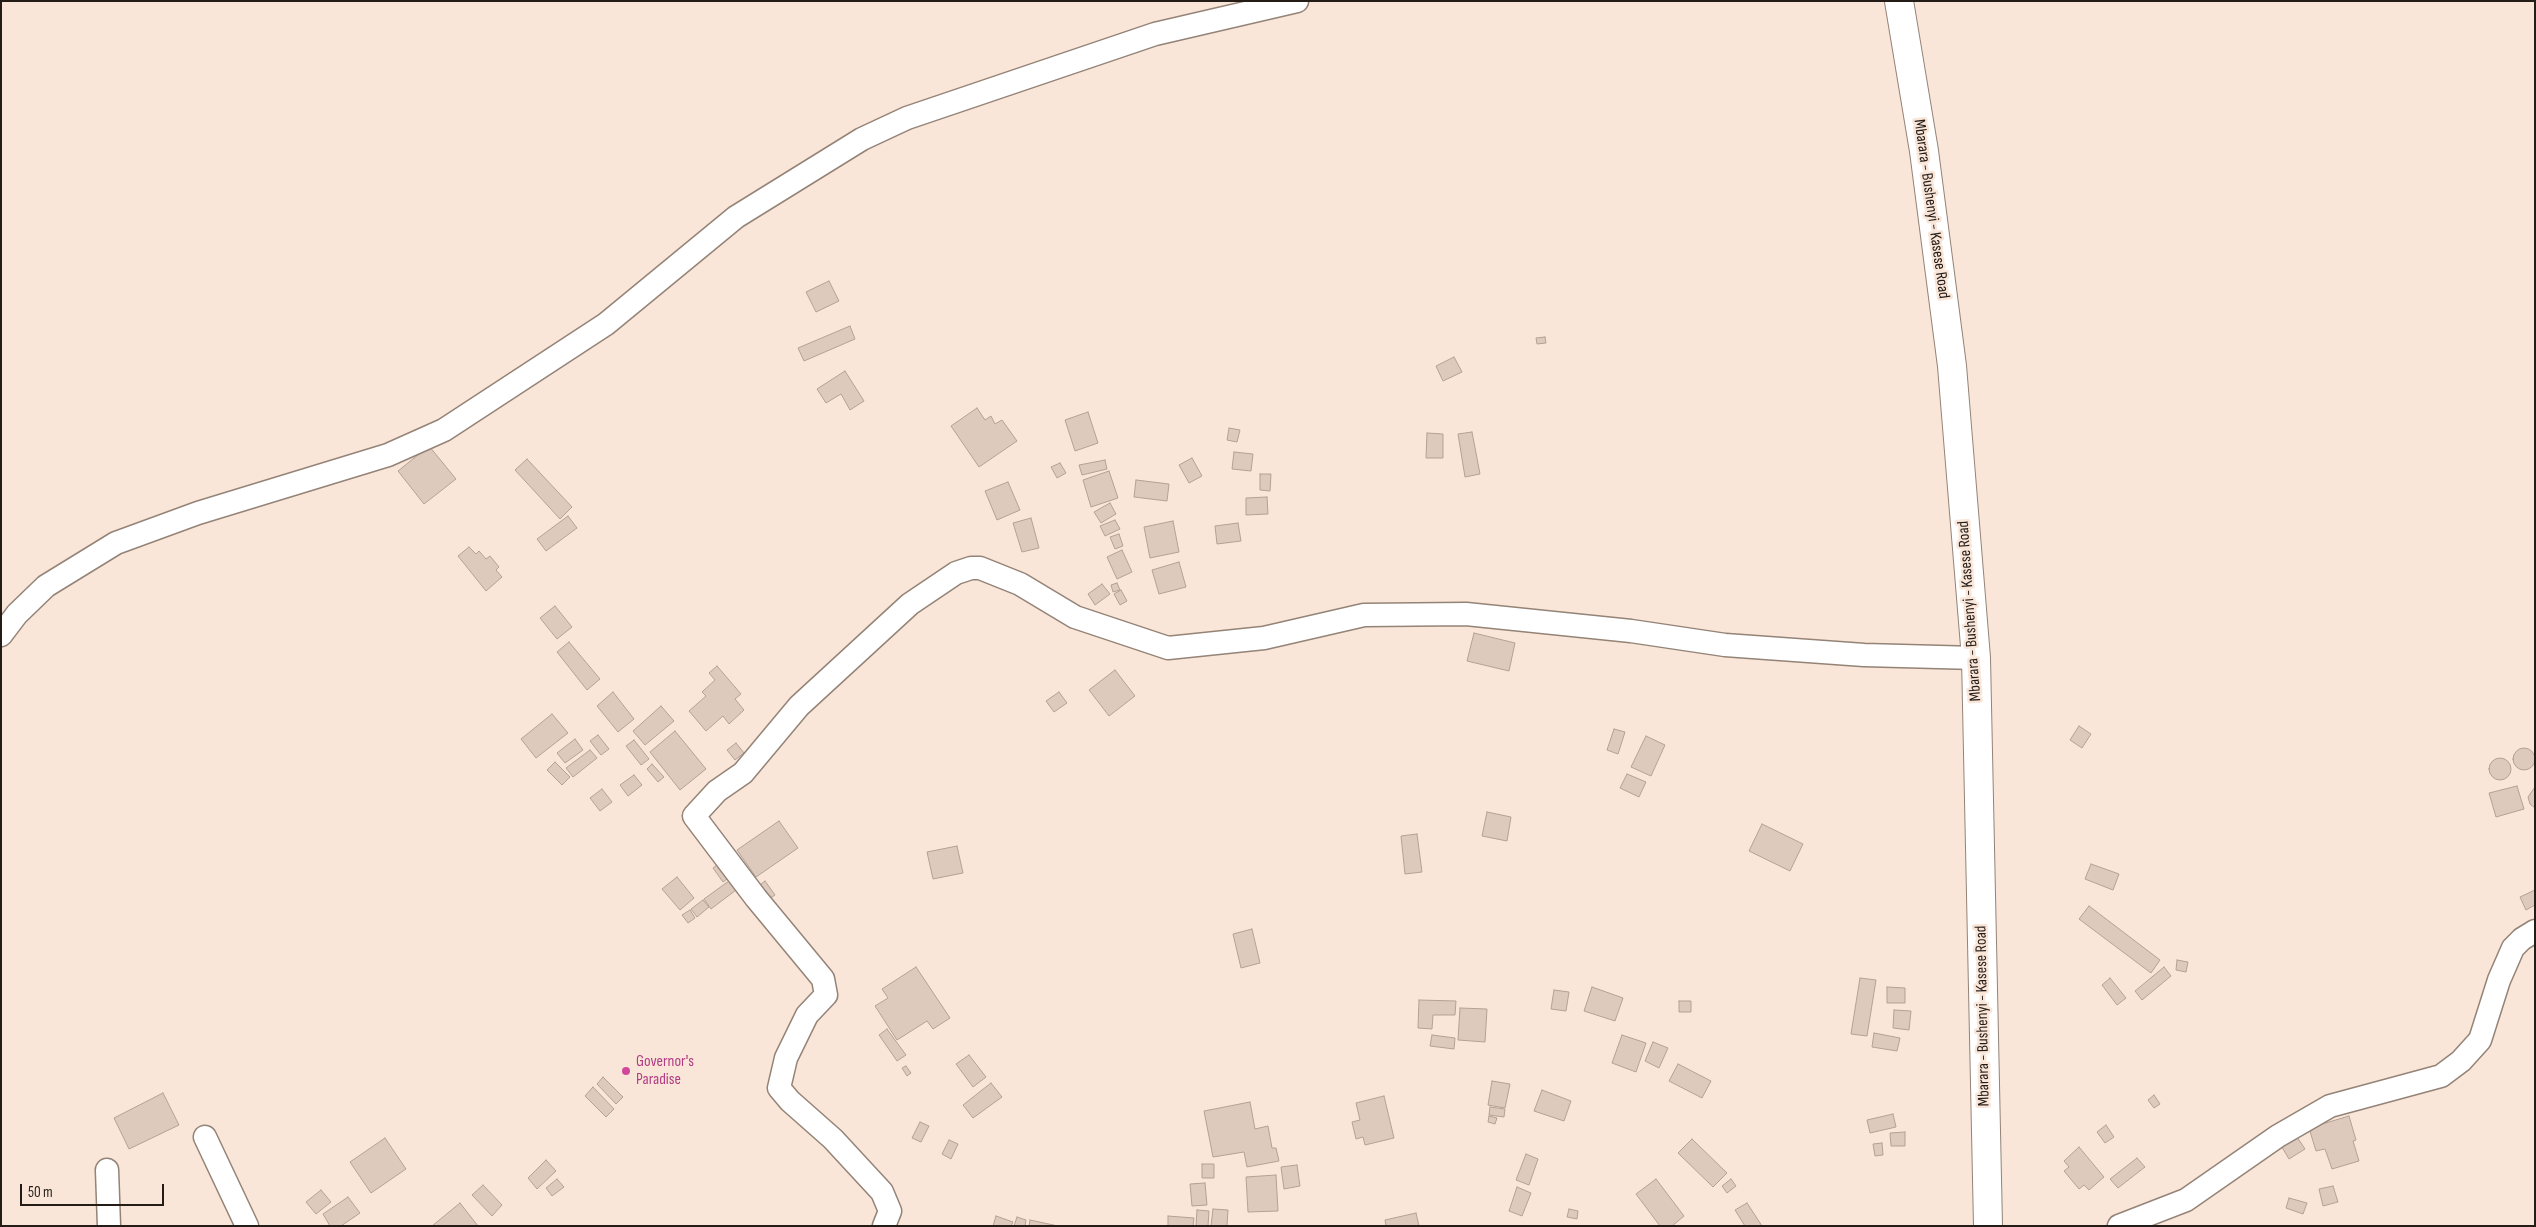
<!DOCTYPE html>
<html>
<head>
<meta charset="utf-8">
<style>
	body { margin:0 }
	#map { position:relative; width:2536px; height:1227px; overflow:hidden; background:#f9e6d8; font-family:"Sofia Sans Condensed",sans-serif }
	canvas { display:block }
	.frame { position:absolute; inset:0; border:2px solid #231c17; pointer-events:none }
	.scale { position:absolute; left:20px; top:1184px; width:144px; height:22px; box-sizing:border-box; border:2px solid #231c17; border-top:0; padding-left:6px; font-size:15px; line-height:18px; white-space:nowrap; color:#231c17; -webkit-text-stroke:4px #f9e6d8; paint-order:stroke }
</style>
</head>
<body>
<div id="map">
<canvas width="2536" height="1227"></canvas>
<div class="frame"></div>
<div class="scale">50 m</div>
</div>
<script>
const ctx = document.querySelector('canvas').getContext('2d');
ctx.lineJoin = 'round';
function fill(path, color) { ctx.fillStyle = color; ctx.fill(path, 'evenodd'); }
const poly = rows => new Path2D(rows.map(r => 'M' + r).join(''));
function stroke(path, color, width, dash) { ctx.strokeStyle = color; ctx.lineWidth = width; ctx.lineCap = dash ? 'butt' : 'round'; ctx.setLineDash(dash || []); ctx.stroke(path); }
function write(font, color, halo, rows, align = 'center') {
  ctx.font = font + ' "Sofia Sans Condensed",sans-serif'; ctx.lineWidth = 5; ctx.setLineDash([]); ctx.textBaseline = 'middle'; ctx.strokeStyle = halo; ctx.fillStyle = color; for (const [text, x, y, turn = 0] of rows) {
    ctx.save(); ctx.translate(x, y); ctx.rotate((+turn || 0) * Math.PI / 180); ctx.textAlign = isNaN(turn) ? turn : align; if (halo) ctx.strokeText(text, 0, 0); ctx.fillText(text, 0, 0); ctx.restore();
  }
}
const building = poly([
	[829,281,839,301,816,312,806,292,829,281],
	[850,326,855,339,804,361,798,348,850,326],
	[1545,337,1546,343,1537,344,1536,338,1545,337],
	[1454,357,1462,372,1443,381,1436,366,1454,357],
	[845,371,864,401,850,410,841,394,826,403,817,389,845,371],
	[977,408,985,420,991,416,995,424,1002,420,1017,441,979,467,951,426,977,408],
	[1088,412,1098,443,1075,451,1065,420,1088,412],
	[1229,428,1240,430,1237,442,1227,440,1229,428],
	[1472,432,1480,474,1465,477,1458,434,1472,432],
	[1427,433,1443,434,1443,458,1426,458,1427,433],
	[429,446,456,479,424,504,398,471,429,446],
	[1234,452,1253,454,1251,471,1232,469,1234,452],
	[1192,458,1202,476,1189,483,1179,465,1192,458],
	[527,459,572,507,560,519,515,470,527,459],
	[1105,460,1107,469,1082,475,1079,465,1105,460],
	[1060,463,1066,473,1057,478,1051,467,1060,463],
	[1109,471,1118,498,1091,507,1083,480,1109,471],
	[1260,474,1271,474,1270,491,1260,490,1260,474],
	[1136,480,1169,484,1167,501,1134,497,1136,480],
	[1008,482,1020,510,997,520,985,491,1008,482],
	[1267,497,1268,514,1246,515,1246,498,1267,497],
	[1110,503,1116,514,1101,523,1094,512,1110,503],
	[568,516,577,528,546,551,537,539,568,516],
	[1031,518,1039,548,1022,552,1013,523,1031,518],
	[1115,520,1120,529,1105,536,1100,526,1115,520],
	[1173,521,1179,552,1150,558,1144,527,1173,521],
	[1238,523,1241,541,1217,544,1215,526,1238,523],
	[1119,534,1123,546,1115,549,1110,537,1119,534],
	[469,547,476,554,479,551,486,559,490,556,499,567,496,570,502,577,486,591,458,556,469,547],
	[1122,550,1132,572,1117,579,1107,557,1122,550],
	[1179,562,1186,587,1159,594,1152,570,1179,562],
	[1117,583,1120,590,1113,592,1111,585,1117,583],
	[1102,584,1110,594,1095,605,1088,594,1102,584],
	[1121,590,1127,601,1120,605,1114,594,1121,590],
	[555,606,572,627,557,639,540,618,555,606],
	[1474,633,1515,643,1509,671,1467,661,1474,633],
	[569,642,600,679,587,690,557,652,569,642],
	[717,666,741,694,735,699,744,710,729,724,723,716,706,731,689,711,706,696,702,692,715,680,709,673,717,666],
	[1115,670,1135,696,1109,716,1089,690,1115,670],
	[613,692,634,719,618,732,597,706,613,692],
	[1059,692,1067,703,1054,712,1046,701,1059,692],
	[661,706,674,721,645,745,633,731,661,706],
	[552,714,568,733,536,758,521,739,552,714],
	[2079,726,2091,734,2082,748,2070,740,2079,726],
	[1614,729,1625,732,1618,754,1607,750,1614,729],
	[675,731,706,769,680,790,650,752,675,731],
	[598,735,609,749,601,755,590,741,598,735],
	[1646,736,1665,745,1651,776,1631,767,1646,736],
	[575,739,583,750,565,763,557,753,575,739],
	[634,740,649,759,641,765,626,746,634,740],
	[736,743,744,753,735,760,727,750,736,743],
	'2513 759a11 11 0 1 1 22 0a11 11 0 1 1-22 0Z',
	[590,750,597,758,573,777,566,768,590,750],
	'2489 769a11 11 0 1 1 22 0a11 11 0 1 1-22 0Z',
	[555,762,570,777,562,785,547,770,555,762],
	[652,764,664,777,658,782,647,769,652,764],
	[1627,774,1646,782,1639,797,1620,788,1627,774],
	[634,775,642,785,628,796,620,785,634,775],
	[2517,786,2524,809,2496,817,2489,793,2517,786],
	[2535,787,2535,808,2530,804,2528,797,2535,787],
	[602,789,612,802,600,811,590,798,602,789],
	[1487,812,1511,817,1507,841,1482,836,1487,812],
	[779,821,798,848,756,877,737,850,779,821],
	[1762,824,1803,844,1790,871,1749,851,1762,824],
	[1417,834,1422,872,1405,874,1401,836,1417,834],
	[957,846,963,873,933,879,927,852,957,846],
	[724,860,734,874,723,882,713,868,724,860],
	[2091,864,2119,874,2113,890,2085,879,2091,864],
	[677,877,694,898,680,910,662,889,677,877],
	[733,878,740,887,711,909,704,899,733,878],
	[765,881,775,895,766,901,756,888,765,881],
	[2535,890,2535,905,2526,910,2520,897,2535,890],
	[703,900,709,907,697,917,691,909,703,900],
	[2089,906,2160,960,2151,973,2079,919,2089,906],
	[690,910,695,918,688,923,682,915,690,910],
	[1252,929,1260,963,1241,968,1233,934,1252,929],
	[2177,960,2188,962,2186,972,2176,970,2177,960],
	[916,967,950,1018,933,1029,927,1021,897,1040,875,1006,888,998,882,989,916,967],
	[2164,967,2171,976,2142,1000,2135,991,2164,967],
	[1860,978,1876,980,1867,1036,1851,1034,1860,978],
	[2110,978,2126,998,2117,1005,2102,985,2110,978],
	[1592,987,1623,998,1615,1021,1584,1011,1592,987],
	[1887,987,1905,988,1905,1003,1887,1003,1887,987],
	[1554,990,1569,992,1566,1011,1551,1009,1554,990],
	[1419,1000,1456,1001,1455,1015,1433,1015,1432,1029,1418,1028,1419,1000],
	[1679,1001,1691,1001,1691,1012,1679,1012,1679,1001],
	[1460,1008,1487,1009,1485,1042,1458,1040,1460,1008],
	[1894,1010,1911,1011,1909,1030,1893,1028,1894,1010],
	[887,1029,906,1055,897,1061,879,1035,887,1029],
	[1874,1033,1900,1038,1897,1051,1872,1047,1874,1033],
	[1432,1035,1455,1038,1454,1049,1430,1046,1432,1035],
	[1622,1035,1646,1043,1636,1072,1612,1063,1622,1035],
	[1653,1042,1668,1048,1659,1068,1645,1061,1653,1042],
	[969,1055,986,1077,973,1087,956,1064,969,1055],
	[1678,1064,1711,1081,1702,1098,1669,1081,1678,1064],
	[906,1066,911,1073,907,1076,902,1068,906,1066],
	[603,1077,623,1097,616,1104,597,1084,603,1077],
	[1492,1081,1510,1084,1505,1108,1488,1105,1492,1081],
	[991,1083,1002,1097,973,1118,963,1105,991,1083],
	[593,1087,614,1109,606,1117,585,1096,593,1087],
	[1542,1090,1571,1101,1564,1121,1534,1111,1542,1090],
	[163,1093,179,1125,129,1149,114,1118,163,1093],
	[2154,1095,2160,1104,2154,1108,2148,1100,2154,1095],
	[1384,1096,1394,1138,1365,1145,1363,1137,1356,1139,1352,1122,1360,1120,1356,1103,1384,1096],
	[1250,1102,1255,1129,1268,1126,1272,1148,1276,1148,1279,1161,1247,1167,1244,1152,1213,1157,1204,1111,1250,1102],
	[1490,1107,1505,1109,1504,1117,1489,1115,1490,1107],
	[1893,1114,1896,1127,1870,1133,1867,1120,1893,1114],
	[1489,1116,1497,1118,1495,1124,1488,1122,1489,1116],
	[2349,1116,2356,1140,2353,1141,2359,1161,2332,1169,2325,1149,2316,1151,2309,1128,2349,1116],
	[920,1122,929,1126,921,1142,912,1138,920,1122],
	[2106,1125,2114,1137,2105,1143,2097,1132,2106,1125],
	[1905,1132,1905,1146,1891,1146,1890,1133,1905,1132],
	[2295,1134,2305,1149,2289,1159,2280,1144,2295,1134],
	[385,1138,406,1169,371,1193,350,1162,385,1138],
	[1692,1139,1727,1173,1713,1187,1678,1153,1692,1139],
	[949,1140,958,1144,951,1159,942,1154,949,1140],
	[1882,1143,1883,1155,1875,1156,1873,1144,1882,1143],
	[2079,1147,2104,1177,2089,1190,2084,1185,2079,1189,2064,1171,2069,1167,2064,1161,2079,1147],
	[1526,1154,1538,1159,1529,1185,1516,1180,1526,1154],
	[2137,1158,2145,1167,2118,1188,2110,1179,2137,1158],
	[546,1160,556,1171,537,1189,528,1178,546,1160],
	[1202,1164,1214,1164,1214,1178,1202,1178,1202,1164],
	[1297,1165,1300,1186,1284,1189,1281,1167,1297,1165],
	[1276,1175,1278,1211,1248,1212,1246,1177,1276,1175],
	[557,1179,564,1187,552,1196,546,1188,557,1179],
	[1656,1179,1684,1216,1672,1226,1660,1226,1636,1194,1656,1179],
	[1731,1179,1736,1186,1727,1193,1722,1186,1731,1179],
	[1205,1183,1207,1205,1192,1206,1190,1184,1205,1183],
	[483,1185,502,1205,492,1216,472,1195,483,1185],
	[2333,1186,2338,1202,2323,1206,2319,1189,2333,1186],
	[1517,1187,1531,1193,1522,1216,1509,1211,1517,1187],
	[321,1190,331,1202,316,1214,306,1202,321,1190],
	[348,1197,360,1213,341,1226,330,1226,323,1214,348,1197],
	[2289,1198,2307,1203,2303,1214,2286,1208,2289,1198],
	[460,1203,478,1226,432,1226,460,1203],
	[1747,1203,1762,1226,1745,1226,1735,1210,1747,1203],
	[1213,1209,1228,1210,1227,1226,1211,1226,1213,1209],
	[1569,1209,1578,1211,1577,1219,1567,1217,1569,1209],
	[1197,1210,1209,1211,1208,1226,1196,1226,1197,1210],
	[1416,1213,1419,1226,1386,1226,1385,1220,1416,1213],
	[996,1216,1013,1222,1011,1226,993,1226,996,1216],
	[1168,1216,1194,1218,1193,1226,1168,1226,1168,1216],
	[1017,1217,1026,1220,1025,1226,1014,1226,1017,1217],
	[1030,1220,1058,1226,1029,1226,1030,1220]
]);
fill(building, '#ddcabd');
stroke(building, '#b3a194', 1);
const minor = poly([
	[1,635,17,614,46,586,116,543,198,513,388,455,444,430,606,324,736,217,862,139,907,118,1155,34,1297,1],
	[205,1137,247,1226],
	[107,1170,109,1226],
	[884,1226,890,1211,882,1192,833,1139,790,1101,779,1088,786,1058,807,1015,826,995,823,979,756,898,694,816,717,791,743,773,799,706,910,604,956,573,971,568,980,568,1020,584,1075,617,1168,648,1264,638,1364,615,1466,614,1631,631,1725,645,1864,655,1976,658],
	[2119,1226,2186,1200,2278,1136,2330,1106,2441,1076,2461,1061,2480,1040,2499,980,2513,948,2522,939,2535,931]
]);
const primary = poly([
	[1899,1,1924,151,1952,366,1976,658,1988,1226]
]);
stroke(minor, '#948377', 25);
stroke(primary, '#948377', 30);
stroke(minor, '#fff', 22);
stroke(primary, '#fff', 28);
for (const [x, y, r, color] of [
	[626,1071,5,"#d1479c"]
]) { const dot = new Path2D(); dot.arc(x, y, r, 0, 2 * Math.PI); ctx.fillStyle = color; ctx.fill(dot); stroke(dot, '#f9e6d8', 2); }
write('16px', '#231c17', '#f9e6d8', [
	["Mbarara - Bushenyi - Kasese Road",1931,209,82],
	["Mbarara - Bushenyi - Kasese Road",1970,611,-94],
	["Mbarara - Bushenyi - Kasese Road",1983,1016,-91]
]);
write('16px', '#b23c85', '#f9e6d8', [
	["Governor's",636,1062],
	["Paradise",636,1080]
], 'left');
</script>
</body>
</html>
